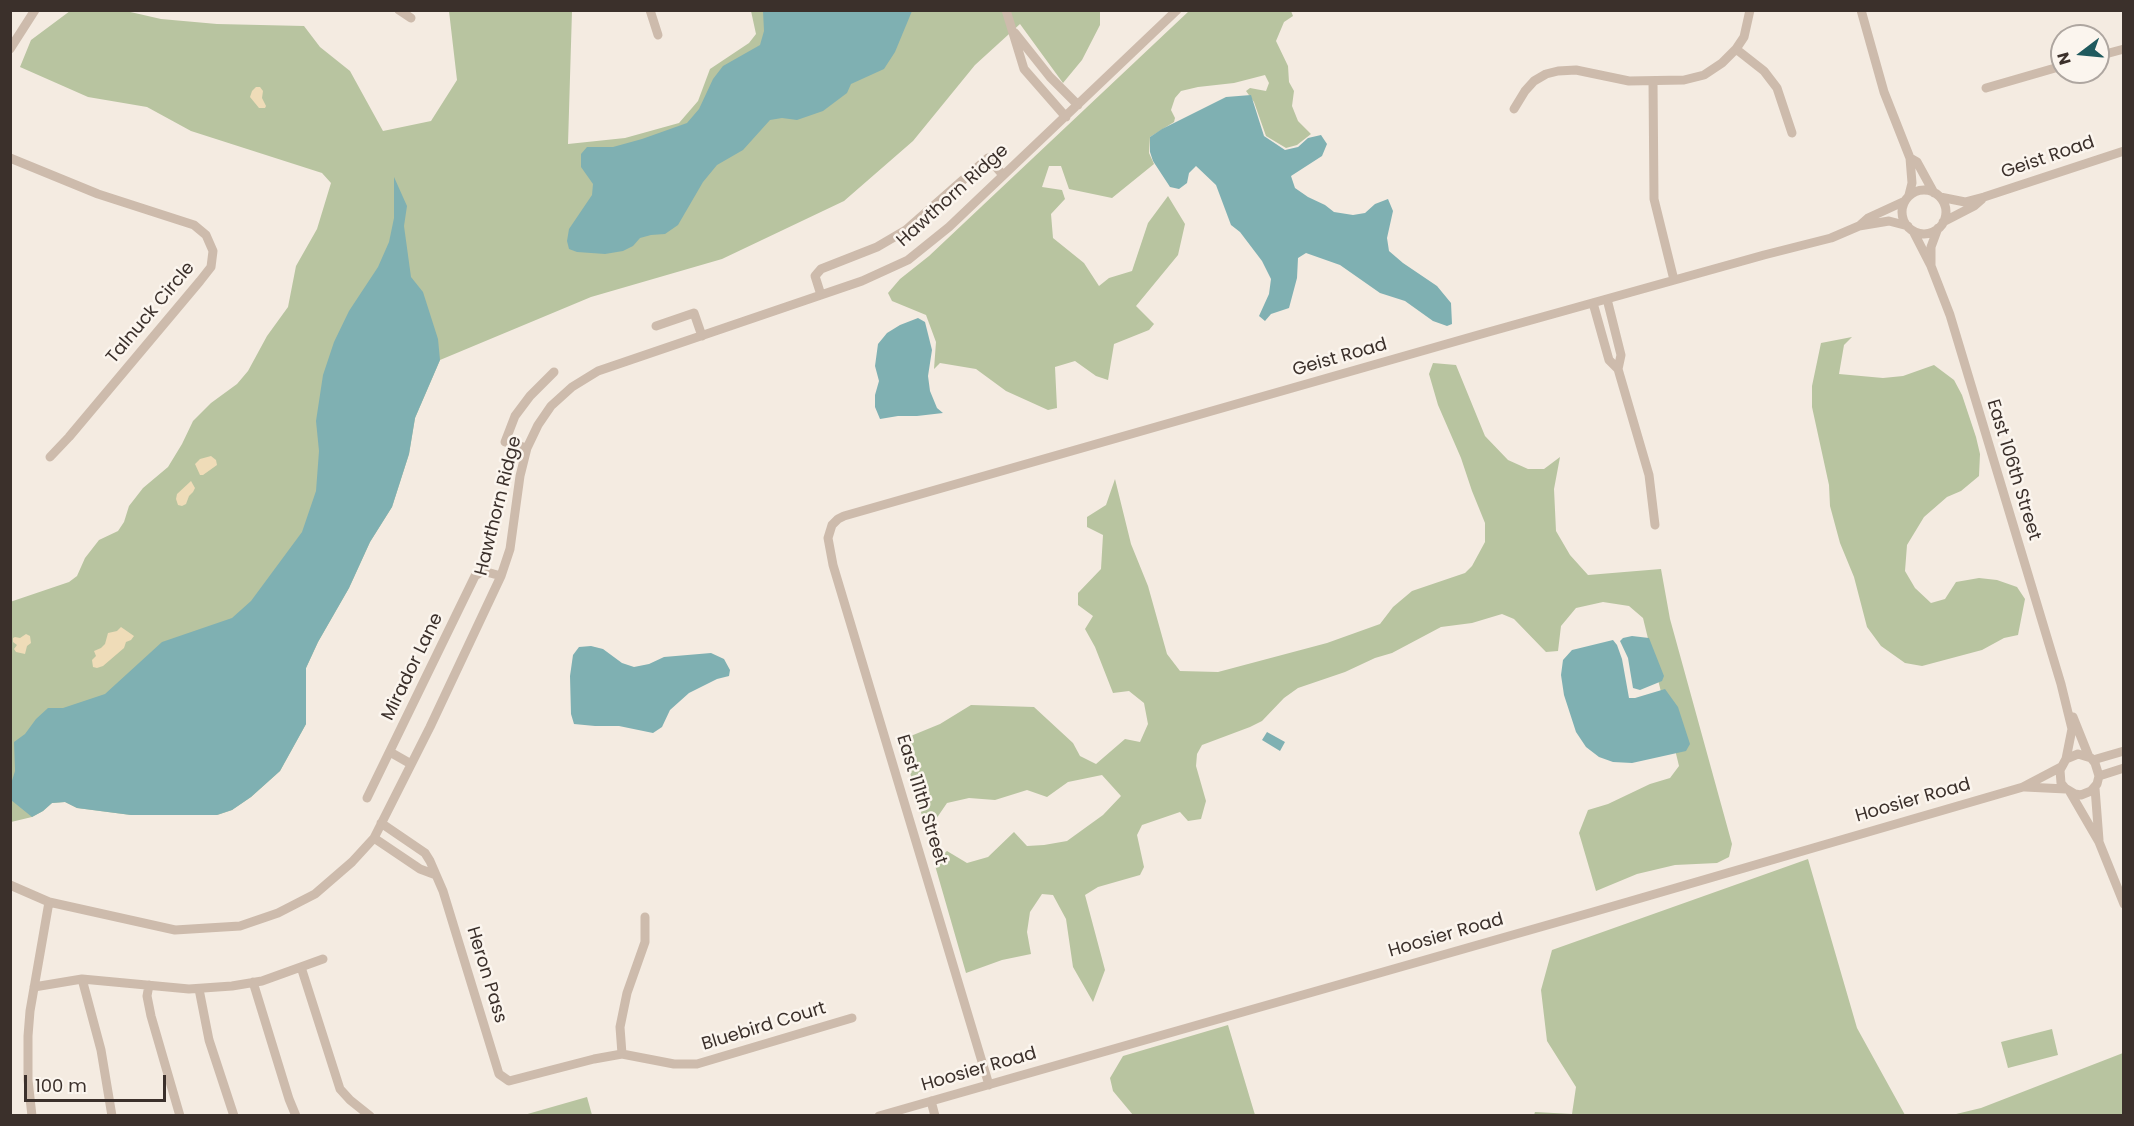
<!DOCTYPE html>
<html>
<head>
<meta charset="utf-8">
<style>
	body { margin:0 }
	#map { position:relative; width:2134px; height:1126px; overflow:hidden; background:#f4ebe1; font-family:Poppins,sans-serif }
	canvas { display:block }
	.frame { position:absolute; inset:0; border:12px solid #3b302b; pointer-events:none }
	.north { position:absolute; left:2050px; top:24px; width:60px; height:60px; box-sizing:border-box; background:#fbf5ee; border:2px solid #aea6a0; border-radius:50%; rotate:254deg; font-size:16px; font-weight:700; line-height:24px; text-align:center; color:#3b302b }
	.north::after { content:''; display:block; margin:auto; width:21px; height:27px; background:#1f5a5e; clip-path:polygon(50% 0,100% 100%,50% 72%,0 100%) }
	.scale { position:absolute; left:24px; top:1075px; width:142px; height:27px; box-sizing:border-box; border:3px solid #3b302b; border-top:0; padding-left:8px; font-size:18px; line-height:21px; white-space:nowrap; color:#3b302b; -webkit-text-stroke:4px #fbf5ee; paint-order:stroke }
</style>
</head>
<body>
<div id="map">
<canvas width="2134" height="1126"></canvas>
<div class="frame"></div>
<div class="north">N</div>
<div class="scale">100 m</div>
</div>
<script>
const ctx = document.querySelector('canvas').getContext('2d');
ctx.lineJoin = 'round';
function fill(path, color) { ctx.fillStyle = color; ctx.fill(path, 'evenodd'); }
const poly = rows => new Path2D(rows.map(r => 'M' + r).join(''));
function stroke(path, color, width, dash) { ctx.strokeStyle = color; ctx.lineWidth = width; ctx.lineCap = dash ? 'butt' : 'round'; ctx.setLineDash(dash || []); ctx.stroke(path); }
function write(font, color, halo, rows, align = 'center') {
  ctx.font = font + ' Poppins,sans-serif'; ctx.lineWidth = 5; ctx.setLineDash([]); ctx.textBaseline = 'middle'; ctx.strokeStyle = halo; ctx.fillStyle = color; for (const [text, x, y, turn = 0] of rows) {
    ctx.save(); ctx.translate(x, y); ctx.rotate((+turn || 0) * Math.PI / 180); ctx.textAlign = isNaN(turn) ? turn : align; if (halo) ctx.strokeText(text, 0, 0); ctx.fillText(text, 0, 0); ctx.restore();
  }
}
fill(poly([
	[70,11,126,11,161,19,217,24,304,26,320,47,350,71,383,131,431,121,457,80,449,11,572,11,568,144,625,138,679,123,698,101,710,69,749,43,756,34,751,11,1100,11,1100,25,1082,60,1063,83,1020,24,975,65,913,141,844,201,722,259,591,297,440,360,415,418,409,454,392,507,370,542,349,588,318,642,306,668,306,724,280,771,251,797,232,810,217,815,131,815,77,808,65,802,52,803,43,811,32,817,11,822,10,602,69,582,77,576,85,558,99,540,118,531,124,522,129,506,143,488,168,467,182,444,193,421,211,403,237,384,248,371,267,336,288,307,296,266,317,229,331,183,322,173,191,131,147,107,88,97,20,67,31,40],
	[1189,11,1291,11,1293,16,1284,22,1276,41,1288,66,1289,82,1294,91,1292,106,1298,121,1311,134,1297,145,1286,148,1266,136,1254,102,1246,91,1250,88,1266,91,1269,83,1265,75,1234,83,1198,87,1181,91,1175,98,1171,110,1175,118,1174,122,1150,137,1149,153,1154,164,1112,198,1069,189,1061,166,1049,166,1042,187,1062,190,1065,199,1051,214,1053,238,1084,263,1099,286,1109,278,1132,271,1148,223,1168,196,1185,224,1178,255,1136,306,1154,324,1149,330,1114,344,1108,380,1096,376,1075,361,1055,367,1057,408,1048,410,1006,391,976,369,940,363,934,369,936,342,926,315,892,301,888,293,900,279,929,256],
	[1852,337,1844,345,1839,374,1883,378,1903,376,1934,365,1954,380,1962,395,1976,437,1980,454,1979,476,1961,491,1947,497,1924,517,1907,545,1905,571,1915,588,1931,603,1945,599,1956,582,1979,578,1997,580,2017,587,2025,599,2018,635,2004,638,1982,650,1922,666,1905,663,1881,646,1867,627,1854,577,1840,543,1830,506,1829,485,1812,407,1812,386,1821,343],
	[1433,363,1456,365,1485,436,1508,460,1528,469,1544,469,1560,457,1554,489,1556,531,1570,555,1588,575,1661,569,1670,619,1732,844,1729,857,1717,863,1675,865,1637,874,1596,891,1579,833,1588,810,1608,804,1650,784,1670,778,1679,766,1643,618,1629,606,1603,602,1576,608,1561,626,1558,651,1546,652,1514,619,1502,614,1472,623,1441,627,1392,653,1375,658,1345,672,1298,688,1284,698,1262,721,1250,727,1202,745,1197,754,1196,766,1206,801,1201,819,1188,821,1180,812,1142,825,1137,835,1144,867,1140,875,1098,887,1085,895,1105,970,1093,1002,1073,967,1066,919,1053,895,1042,894,1030,912,1027,932,1031,954,1002,960,966,973,934,862,947,851,967,863,988,857,1014,832,1027,846,1044,845,1067,841,1103,815,1121,796,1102,775,1068,782,1047,797,1027,790,995,800,969,798,947,803,932,825,924,823,901,740,940,724,971,705,1034,707,1073,743,1080,756,1096,764,1125,739,1140,742,1148,724,1144,703,1129,691,1113,693,1095,647,1085,629,1093,616,1078,605,1078,593,1101,569,1103,535,1087,527,1087,517,1106,505,1115,479,1131,544,1148,586,1167,654,1180,671,1218,672,1327,643,1380,624,1393,607,1412,591,1465,573,1472,566,1485,542,1485,523,1472,491,1461,458,1438,405,1429,374],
	[1808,859,1857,1028,1905,1115,1534,1115,1535,1112,1572,1114,1576,1087,1547,1041,1541,990,1552,950],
	[1228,1025,1255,1115,1133,1115,1113,1091,1110,1078,1123,1056],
	[2052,1029,2058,1055,2008,1068,2001,1042],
	[2123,1053,2123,1115,1952,1115,1981,1108],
	[587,1097,592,1115,524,1115]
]), '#b8c4a0');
fill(poly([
	[256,87,260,87,263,91,262,98,266,106,265,108,259,108,250,97,252,91],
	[211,456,216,460,217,465,203,475,200,475,195,464,200,459],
	[191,481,195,488,193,492,189,496,186,504,182,506,178,505,176,499,177,494],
	[121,627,134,636,131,640,126,642,124,648,103,666,97,668,93,667,92,660,96,656,94,651,101,648,105,644,108,633,117,631],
	[26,634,30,636,31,643,27,646,25,654,16,652,14,649,17,645,13,642,13,638,15,637,20,638]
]), '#efdcb8');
fill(poly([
	[763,11,912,11,895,52,884,69,851,84,847,93,823,111,797,120,782,118,770,120,743,150,717,165,703,182,678,225,665,234,651,235,640,238,633,246,623,251,605,254,577,252,569,249,567,241,569,229,592,195,593,184,581,167,581,154,587,147,613,147,642,139,687,123,699,109,713,79,723,66,760,45,764,31],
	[1251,95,1264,136,1285,150,1298,147,1308,138,1321,135,1327,144,1322,156,1291,176,1295,188,1308,197,1325,205,1334,212,1353,215,1365,213,1375,204,1388,199,1393,211,1387,238,1389,251,1403,263,1437,286,1451,303,1452,324,1447,326,1433,321,1405,301,1380,293,1340,265,1306,253,1298,258,1297,278,1289,308,1271,314,1265,321,1259,316,1269,294,1271,279,1262,261,1240,232,1231,225,1216,185,1196,166,1189,173,1187,183,1179,189,1170,187,1153,161,1150,152,1150,137,1162,129,1226,97],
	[394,177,407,206,404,226,411,277,423,292,438,339,440,360,415,418,409,454,392,507,370,542,349,588,318,642,306,668,306,724,280,771,251,797,232,810,217,815,131,815,77,808,65,802,52,803,43,811,32,817,11,800,11,784,15,771,14,742,25,734,36,719,48,708,63,708,105,694,162,642,232,618,251,601,302,532,316,491,319,451,316,421,323,375,334,342,349,311,378,267,389,242,394,218],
	[918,318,925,322,932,350,928,376,930,391,937,408,943,413,917,416,898,416,880,419,875,407,875,395,879,381,875,366,878,344,887,333,900,325],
	[1632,636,1649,638,1664,676,1662,681,1640,690,1633,688,1628,658,1620,641,1623,638],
	[1613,640,1617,645,1622,659,1629,698,1635,698,1665,689,1678,707,1690,744,1686,751,1632,763,1613,762,1599,757,1586,747,1576,732,1564,695,1561,675,1563,660,1572,650],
	[591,646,603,649,622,663,634,667,649,664,664,657,711,653,724,659,730,670,729,676,717,679,689,693,670,710,662,727,653,733,619,726,595,726,574,724,571,714,570,676,573,655,579,647],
	[1267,732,1285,742,1280,751,1262,740]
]), '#7fb0b2');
stroke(poly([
	[399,10,411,18],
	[650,10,658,35],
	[1006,10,1024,69,1066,117],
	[1861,10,1884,92,1910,158,1912,183,1909,195],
	[1015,33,1050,77,1078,105],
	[10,49,35,10],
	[1736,49,1764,71,1777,88,1792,133],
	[2098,56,2124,49],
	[1653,81,1654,199,1674,280],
	[1986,88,2062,66],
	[1514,109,1525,91,1534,81,1546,74,1558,71,1576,70,1629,81,1684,80,1704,75,1722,63,1736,49,1744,37,1750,10],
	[10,158,98,194,194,225,206,235,213,251,211,267,200,281,69,437,50,457],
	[1910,158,1917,162,1934,193],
	'1902 212a22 22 0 1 1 44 0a22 22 0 1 1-44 0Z',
	[1940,197,1965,202,1984,197,2124,151],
	[1943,222,1974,206,1982,199],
	[1859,226,1868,218,1905,201],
	[1913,231,1931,266,1950,315,2061,684,2072,729,2066,759,2060,770,2061,783,2065,788,2075,794,2081,795,2091,791,2097,784,2099,776,2095,763,2091,758,2078,754,2066,759],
	[1931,266,1931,247,1938,228],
	[821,295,815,276,821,269,877,247,906,230,988,158,1003,175],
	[1607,299,1621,355,1618,369],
	[1593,303,1609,360,1618,369,1649,475,1655,525],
	[656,326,694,313,702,336],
	[527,448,505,442,515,416,530,396,554,372],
	[2073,717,2089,757],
	[390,752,411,764],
	[2093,760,2124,751],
	[2099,776,2124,768],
	[2025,787,2066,789],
	[2095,788,2099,840],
	[2070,792,2099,842,2124,904],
	[367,798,475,576,483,571,501,576],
	[381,823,425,853,430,861,443,891,499,1074,509,1081,594,1059,622,1054,674,1064,697,1064,852,1018],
	[374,838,420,869,436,875],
	[10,885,49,902,175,930,240,926,278,913,315,894,352,862,374,838,430,727,501,576,510,549,520,476,527,448,538,425,551,406,572,387,598,371,862,281,908,260,949,227,1177,10],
	[301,967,340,1089,350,1100,370,1116],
	[82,979,101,1050,112,1116],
	[253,982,289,1099,296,1116],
	[149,985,147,996,151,1016,180,1116],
	[34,987,82,979,189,989,232,986,262,981,323,959],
	[199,989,209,1040,234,1116],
	[622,1054,620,1027,627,993,645,942,645,917],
	[989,1085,833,565,828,538,832,525,838,519,844,516,1485,333,1764,255,1831,238,1859,226,1889,221,1908,226],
	[931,1101,935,1116],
	[32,1116,28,1080,28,1036,30,1011,49,902],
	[879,1116,1593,912,2023,787,2061,767]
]), '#cdbbac', 9);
write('18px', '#3b302b', '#fbf5ee', [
	["Geist Road",2048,158,-19],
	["Hawthorn Ridge",953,196,-42],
	["Talnuck Circle",151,313,-50],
	["Geist Road",1340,358,-16],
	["East 106th Street",2013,470,73],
	["Hawthorn Ridge",499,506,-76],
	["Mirador Lane",413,667,-64],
	["East 111th Street",921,800,73],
	["Hoosier Road",1913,801,-16],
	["Hoosier Road",1446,936,-16],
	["Heron Pass",486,975,73],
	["Bluebird Court",764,1027,-17],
	["Hoosier Road",979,1070,-16]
]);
</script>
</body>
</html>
